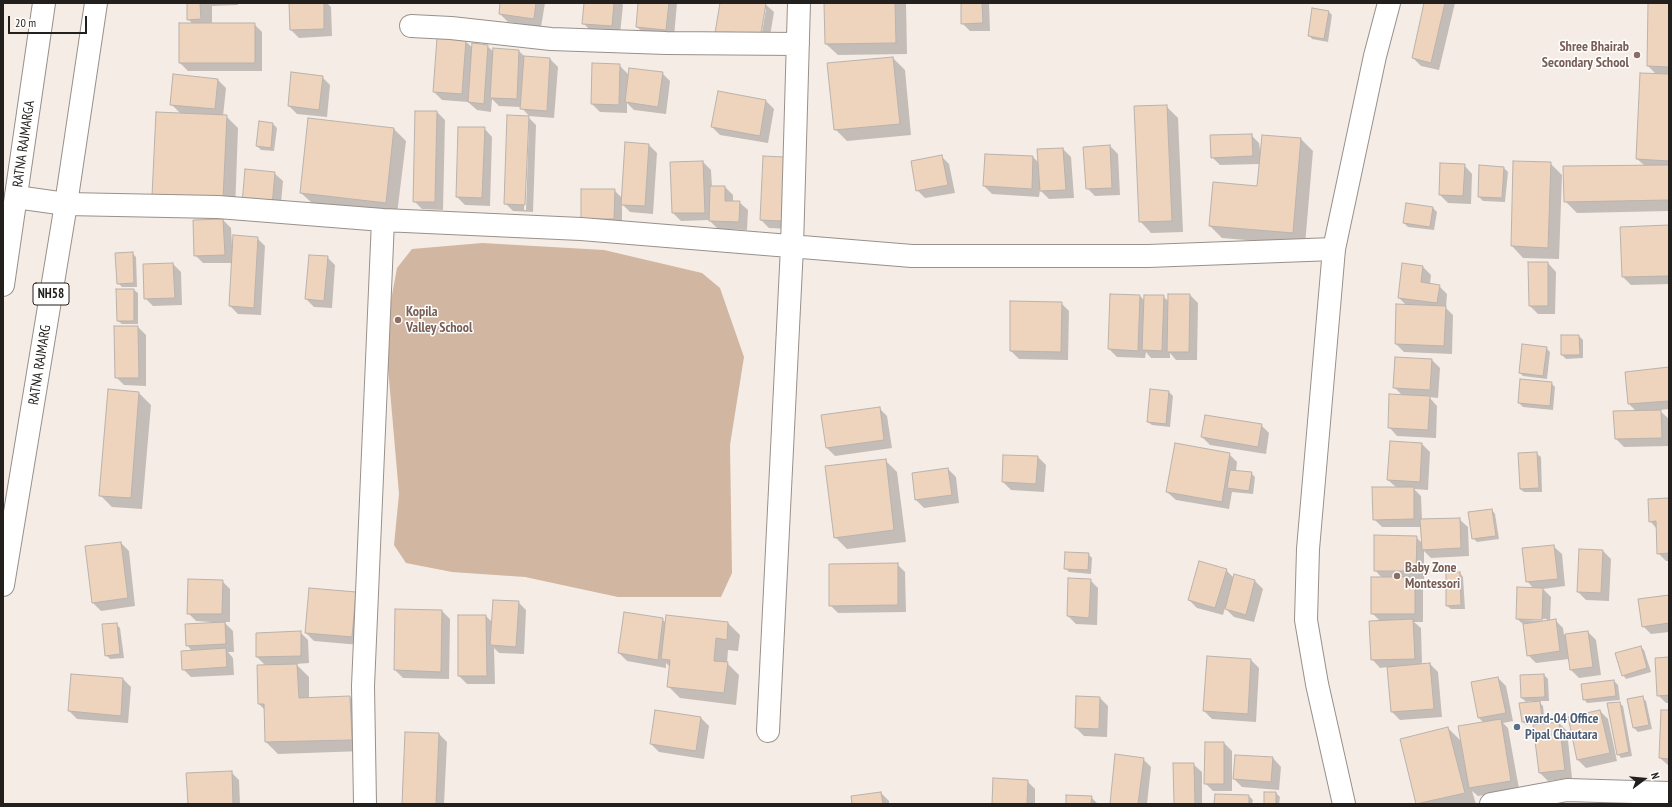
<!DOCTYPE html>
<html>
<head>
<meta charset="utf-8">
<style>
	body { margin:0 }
	#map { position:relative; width:1672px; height:807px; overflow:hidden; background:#f5ece5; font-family:"PT Sans Narrow",sans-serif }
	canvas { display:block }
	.frame { position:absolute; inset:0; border:4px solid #221f1c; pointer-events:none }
	.north { position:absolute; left:1624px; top:759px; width:40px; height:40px; -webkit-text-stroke:3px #fff; paint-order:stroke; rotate:74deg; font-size:11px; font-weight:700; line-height:16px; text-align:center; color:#221f1c }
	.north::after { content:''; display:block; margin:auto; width:14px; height:18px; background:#221f1c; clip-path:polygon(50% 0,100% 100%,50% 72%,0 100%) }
	.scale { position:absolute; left:8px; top:16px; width:79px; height:18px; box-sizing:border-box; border:2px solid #221f1c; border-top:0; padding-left:5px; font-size:12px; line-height:14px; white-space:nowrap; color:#221f1c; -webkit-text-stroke:3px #fff; paint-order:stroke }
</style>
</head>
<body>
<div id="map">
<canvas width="1672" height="807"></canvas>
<div class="frame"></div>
<div class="north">N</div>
<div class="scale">20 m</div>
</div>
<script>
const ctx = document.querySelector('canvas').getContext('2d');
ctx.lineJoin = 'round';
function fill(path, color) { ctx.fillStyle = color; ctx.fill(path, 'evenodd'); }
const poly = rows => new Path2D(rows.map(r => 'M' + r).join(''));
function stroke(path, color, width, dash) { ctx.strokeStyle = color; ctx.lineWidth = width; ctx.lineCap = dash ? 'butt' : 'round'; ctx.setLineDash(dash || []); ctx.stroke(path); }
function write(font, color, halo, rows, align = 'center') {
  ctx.font = font + ' "PT Sans Narrow",sans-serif'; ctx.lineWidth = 3; ctx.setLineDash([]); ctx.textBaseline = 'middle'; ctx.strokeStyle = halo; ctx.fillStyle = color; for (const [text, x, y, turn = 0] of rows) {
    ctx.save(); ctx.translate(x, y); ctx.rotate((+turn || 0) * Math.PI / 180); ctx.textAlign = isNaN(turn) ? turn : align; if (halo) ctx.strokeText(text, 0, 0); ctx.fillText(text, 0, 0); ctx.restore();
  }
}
fill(poly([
	[482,243,604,250,702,273,720,288,744,357,730,445,732,573,721,597,618,597,525,577,452,572,406,563,394,545,399,494,385,333,397,268,412,249]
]), '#d1b6a1');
fill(poly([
	[188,3,238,3,238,5,212,6,212,24,254,24,262,32,262,71,188,71,180,63,180,24,193,24,188,19],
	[290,3,327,3,331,7,332,36,299,38,291,30],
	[501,3,545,3,541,27,508,22,500,14],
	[585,3,621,3,623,5,620,34,591,31,583,23],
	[639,3,677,3,674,37,645,35,637,27],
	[721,3,765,4,774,12,768,48,725,41,717,33],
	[764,9,766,9,760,45,759,45],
	[825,3,906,3,907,54,838,55,826,44],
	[962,3,989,3,990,31,970,31,962,23],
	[1425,3,1455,3,1439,70,1421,66,1413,58],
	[1649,3,1669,3,1669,211,1577,213,1565,201,1645,166,1637,159,1657,75,1648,66],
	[1328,11,1332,15,1328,42,1312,39,1309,35],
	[465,41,473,48,487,46,494,52,519,51,525,57,550,59,558,67,554,118,529,116,521,107,499,106,492,99,491,112,477,110,468,102,442,100,434,92],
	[893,58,905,70,911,135,847,141,835,129,828,64],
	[619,65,629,75,662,73,670,81,666,114,634,110,627,103,627,113,600,112,592,104],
	[322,77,330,85,327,117,297,114,289,106],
	[218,80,226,88,223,116,226,116,238,128,235,211,165,208,181,114,171,104],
	[766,101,774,109,768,143,720,135,712,127],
	[1166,106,1178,118,1183,232,1151,233,1140,221],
	[437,112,445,120,443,210,422,209,414,201],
	[528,117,536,125,533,212,513,211,505,203],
	[527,123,529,123,526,210,524,210],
	[309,119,394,129,406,141,397,214,313,204,301,193],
	[273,124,277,128,274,151,261,150,257,146],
	[484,128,492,137,490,206,465,205,457,197],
	[1251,135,1259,143,1260,151,1263,136,1301,139,1313,151,1305,245,1222,238,1210,226,1258,187,1260,164,1220,165,1212,157],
	[649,145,657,153,653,214,630,212,622,204,622,227,582,219,614,190,622,198],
	[1110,146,1118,154,1120,195,1095,196,1087,188],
	[1063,149,1071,157,1074,198,1049,199,1040,190,1039,197,992,194,984,186,1033,157,1039,163,1038,150],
	[941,156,949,164,955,193,925,198,917,190],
	[703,162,711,170,712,187,725,187,733,195,733,202,739,202,748,210,747,230,718,229,709,220,681,221,673,213],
	[1550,163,1562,175,1559,259,1523,258,1512,246],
	[1464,165,1472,174,1471,204,1448,203,1440,195],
	[792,166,789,229,769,228,761,220],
	[1504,168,1508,172,1505,202,1483,201,1479,197],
	[274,173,283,181,280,214,251,212],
	[1433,208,1437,212,1434,230,1408,227,1404,223],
	[223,220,231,228,232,245,257,238,265,246,261,315,238,314,230,306,232,263,203,263,195,255],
	[1669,226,1669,284,1631,285,1623,277],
	[132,253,136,257,137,287,122,287,118,283],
	[327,257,335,265,332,308,314,307,306,299],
	[1548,263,1556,272,1555,314,1538,314,1530,306],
	[173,264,181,272,182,305,153,306,145,298],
	[1423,267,1431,275,1430,284,1439,286,1447,294,1446,308,1453,315,1452,354,1404,352,1396,344,1407,306,1399,298],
	[134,290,138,293,138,324,122,324,118,321],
	[1190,295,1198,303,1197,360,1176,360,1170,353,1170,358,1151,358,1146,352,1145,358,1117,357,1109,349,1140,296,1145,301,1163,296,1169,302],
	[1061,303,1069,311,1068,360,1019,359,1011,351],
	[138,327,146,335,146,386,124,385,116,377],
	[1562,336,1579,336,1583,340,1583,358,1566,359,1562,355],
	[1546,348,1550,352,1547,379,1523,376,1520,373],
	[1432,360,1440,368,1438,398,1429,397,1437,406,1436,438,1397,436,1389,427,1403,396,1394,387],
	[1669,369,1669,409,1659,410,1669,419,1669,446,1624,447,1616,439,1637,412,1629,404,1626,373],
	[1551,383,1555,387,1553,410,1523,407,1519,403],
	[1169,392,1173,396,1170,427,1152,425,1148,422],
	[139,393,151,405,142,509,112,507,100,495],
	[879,408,887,416,892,448,835,456,827,448],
	[1261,425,1269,433,1266,454,1210,445,1202,437],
	[1391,442,1422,444,1430,452,1428,490,1414,489,1421,496,1422,520,1459,519,1468,527,1469,556,1431,558,1424,551,1424,579,1416,579,1423,586,1423,622,1414,622,1421,628,1422,665,1430,664,1438,672,1442,717,1400,720,1392,712,1388,667,1380,668,1372,659,1380,621,1372,613,1382,578,1375,570,1416,537,1422,543,1422,527,1382,527,1374,519,1397,488,1388,480],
	[1229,454,1237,462,1236,471,1251,473,1255,477,1253,494,1232,492,1229,509,1176,500,1167,492],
	[1537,454,1541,457,1542,492,1524,492,1520,489],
	[1038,457,1046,465,1044,492,1011,490,1003,482],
	[885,460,897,472,906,542,847,549,835,537],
	[948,469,956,477,959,503,924,508,916,500],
	[1669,499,1669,561,1666,561,1658,553,1657,529,1650,521],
	[1492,510,1495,514,1499,539,1477,542,1473,538],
	[121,543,129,551,135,606,101,611,93,603],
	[1553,546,1562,554,1565,586,1543,589,1551,597,1550,621,1555,620,1563,628,1564,635,1588,632,1596,640,1601,675,1579,678,1571,670,1569,659,1536,663,1528,655,1524,625,1517,619,1534,589,1527,581],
	[1524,618,1547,619,1547,621,1524,620],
	[1603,551,1611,559,1609,601,1586,600,1578,592],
	[1088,554,1092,558,1091,574,1069,572,1065,568],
	[897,564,905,572,906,612,838,613,830,605],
	[1226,570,1234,578,1235,575,1255,581,1263,589,1254,622,1234,617,1225,608,1223,615,1197,608,1189,600],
	[1460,573,1463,577,1465,609,1451,609,1447,606],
	[1090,580,1098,588,1097,625,1076,624,1068,616],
	[222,581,230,589,230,622,224,622,233,631,234,652,228,652,233,658,234,675,191,677,183,669,192,651,187,645,211,622,196,621,188,613],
	[355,593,363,601,360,645,314,641,306,633],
	[1669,596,1669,632,1651,634,1643,626],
	[518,602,526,610,524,654,499,653,494,648,495,684,467,684,459,676,486,616,493,623],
	[396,610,442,611,450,619,449,679,403,678,395,670],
	[624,614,662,619,666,623,728,623,740,635,738,651,728,650,727,663,739,675,736,705,680,698,668,686,670,667,666,663,666,668,627,661,619,653],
	[116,624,120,628,124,658,110,659,106,655],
	[300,632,308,640,309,663,296,664,309,677,309,698,350,697,362,709,364,751,278,754,266,742,265,710,259,704,266,666,257,657],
	[1641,647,1644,650,1651,672,1626,679,1623,675],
	[1669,658,1669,703,1666,703,1658,695],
	[1251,660,1259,668,1256,722,1212,719,1204,711],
	[72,675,123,679,131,687,128,723,77,719,69,711],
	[1544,675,1548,679,1549,701,1538,701,1543,706,1545,724,1559,723,1567,731,1572,778,1548,781,1540,773,1534,724,1526,725,1522,721,1532,703,1532,701,1526,702,1522,698],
	[1498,678,1506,686,1513,721,1503,723,1508,728,1519,789,1478,796,1472,791,1476,804,1417,804,1401,740,1448,728,1462,742,1484,723,1479,718,1472,683],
	[1614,681,1618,685,1620,700,1587,703,1584,699],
	[1100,698,1108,706,1107,737,1084,736,1076,728],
	[1642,698,1646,701,1652,729,1638,732,1634,728],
	[1619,703,1623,706,1632,756,1621,758,1618,754],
	[1600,711,1608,719,1617,761,1586,768,1578,760],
	[1669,711,1669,766,1660,758],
	[701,718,709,726,704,759,659,752,651,744],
	[406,733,439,734,447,742,444,804,403,804],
	[1224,743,1232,751,1232,791,1213,791,1205,783],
	[1273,758,1281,767,1279,790,1242,787,1234,779],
	[1143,759,1151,767,1147,804,1111,804],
	[1193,764,1202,772,1202,804,1175,804],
	[231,772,239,780,240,804,189,804],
	[1027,781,1035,789,1035,804,993,804],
	[881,793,889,801,889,804,853,804],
	[1276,793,1280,797,1279,804,1265,804],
	[1249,796,1253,800,1252,804,1215,804],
	[1091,797,1098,804,1067,804]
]), '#0003');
const building = poly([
	[187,3,200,3,201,19,187,20,187,3],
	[289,3,324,3,324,29,290,30,289,3],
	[500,3,536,3,534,19,499,14,500,3],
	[584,3,614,3,612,26,582,24,584,3],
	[638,3,669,3,666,30,636,27,638,3],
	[720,3,766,3,760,40,715,33,720,3],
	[824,3,895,3,896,43,825,44,824,3],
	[961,3,982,3,983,23,961,24,961,3],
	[1424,3,1445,3,1431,63,1412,58,1424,3],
	[1648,3,1669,3,1669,67,1647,66,1648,3],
	[1312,8,1329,11,1324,39,1308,36,1312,8],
	[179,23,255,23,255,63,179,63,179,23],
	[437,38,466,40,462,94,433,92,437,38],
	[472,43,488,45,484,104,468,102,472,43],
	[493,48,519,50,517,99,490,98,493,48],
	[524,56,550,58,547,111,520,109,524,56],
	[893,57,900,124,834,130,827,63,893,57],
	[592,63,620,64,619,105,591,104,592,63],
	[629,68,663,72,658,107,625,102,629,68],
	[291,72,323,76,319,110,288,106,291,72],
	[1640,73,1669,74,1669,161,1636,159,1640,73],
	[173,74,218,79,215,109,170,105,173,74],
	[718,91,766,100,760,136,711,127,718,91],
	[1167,105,1172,221,1139,222,1134,106,1167,105],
	[415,111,437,111,435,202,413,202,415,111],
	[156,112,227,115,223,200,152,196,156,112],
	[507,115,529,116,525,205,504,204,507,115],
	[308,118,394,128,386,203,300,193,308,118],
	[259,121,273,123,271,148,256,146,259,121],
	[458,127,485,127,482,198,456,197,458,127],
	[1252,134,1253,156,1211,158,1210,135,1252,134],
	[1262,135,1301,138,1293,233,1209,226,1213,182,1257,186,1262,135],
	[625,142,649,144,645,206,621,205,625,142],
	[1110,145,1112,188,1086,189,1083,147,1110,145],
	[1063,148,1066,190,1040,191,1037,149,1063,148],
	[985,154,1033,156,1032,189,983,186,985,154],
	[942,155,948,185,916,191,911,161,942,155],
	[763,156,784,157,782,221,760,220,763,156],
	[703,161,705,213,672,213,670,162,703,161],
	[1513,161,1551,162,1548,248,1511,246,1513,161],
	[1440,163,1465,164,1463,196,1439,195,1440,163],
	[1479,165,1504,167,1502,198,1478,197,1479,165],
	[1669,165,1669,200,1564,202,1563,166,1669,165],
	[245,169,275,172,272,207,242,204,245,169],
	[710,186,725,186,725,201,740,201,739,222,709,221,710,186],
	[581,189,615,189,614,219,581,219,581,189],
	[1406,203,1433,207,1430,227,1403,223,1406,203],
	[223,219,225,255,194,256,193,220,223,219],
	[1669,225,1669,276,1622,277,1620,227,1669,225],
	[233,235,258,237,254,308,229,306,233,235],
	[133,252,134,283,117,284,115,253,133,252],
	[309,255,328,256,324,301,305,299,309,255],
	[1528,262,1548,262,1548,306,1529,306,1528,262],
	[173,263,175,298,144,299,143,264,173,263],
	[1402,263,1423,266,1421,282,1440,285,1437,303,1398,298,1402,263],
	[116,289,134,289,134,321,117,321,116,289],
	[1110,294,1140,295,1138,351,1108,349,1110,294],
	[1168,294,1190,294,1189,352,1167,352,1168,294],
	[1144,295,1164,295,1162,351,1142,350,1144,295],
	[1010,301,1062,302,1061,352,1010,351,1010,301],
	[1396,304,1446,306,1444,346,1395,344,1396,304],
	[114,326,138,326,139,378,115,378,114,326],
	[1561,335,1579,335,1580,355,1561,355,1561,335],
	[1522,344,1547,347,1543,376,1519,373,1522,344],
	[1395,357,1432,359,1430,390,1393,388,1395,357],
	[1669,367,1669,401,1628,404,1625,372,1669,367],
	[1520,379,1552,382,1550,406,1518,403,1520,379],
	[108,389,139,392,131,498,99,496,108,389],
	[1150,389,1169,391,1166,424,1147,422,1150,389],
	[1389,394,1430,396,1428,430,1388,428,1389,394],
	[880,407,884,440,826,448,821,415,880,407],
	[1661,410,1662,438,1615,439,1613,411,1661,410],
	[1205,415,1262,424,1258,447,1201,437,1205,415],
	[1390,441,1422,443,1420,482,1387,480,1390,441],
	[1175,443,1230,453,1222,502,1166,492,1175,443],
	[1537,452,1539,488,1520,489,1518,453,1537,452],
	[1003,455,1038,456,1036,484,1002,482,1003,455],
	[886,459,894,530,834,538,825,466,886,459],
	[948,468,952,495,915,500,912,473,948,468],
	[1230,470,1252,472,1249,491,1227,488,1230,470],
	[1372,487,1414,487,1414,519,1373,520,1372,487],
	[1669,498,1669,553,1657,554,1656,521,1649,522,1648,499,1669,498],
	[1492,509,1496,536,1472,539,1468,512,1492,509],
	[1460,518,1461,548,1422,550,1420,519,1460,518],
	[1374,535,1417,536,1416,571,1374,571,1374,535],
	[121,542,128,598,92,603,85,546,121,542],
	[1554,545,1558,579,1526,582,1522,548,1554,545],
	[1579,549,1603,550,1601,593,1577,592,1579,549],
	[1065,552,1089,553,1088,570,1064,569,1065,552],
	[1199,561,1227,569,1215,608,1188,600,1199,561],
	[898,563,898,605,829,606,829,564,898,563],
	[1460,572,1461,605,1446,606,1446,573,1460,572],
	[1234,574,1255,580,1246,615,1225,609,1234,574],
	[1371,577,1415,577,1415,614,1371,614,1371,577],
	[1068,578,1091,579,1089,618,1067,616,1068,578],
	[188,579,223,580,222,614,187,614,188,579],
	[1517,587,1543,588,1542,620,1516,619,1517,587],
	[309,588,356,592,352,637,305,633,309,588],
	[1669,595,1669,623,1642,627,1638,599,1669,595],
	[493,600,519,601,516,647,490,645,493,600],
	[395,609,442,610,441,672,394,670,395,609],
	[624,612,663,618,658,660,618,653,624,612],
	[458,615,486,615,487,676,458,676,458,615],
	[666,615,728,622,727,640,716,638,714,661,728,662,724,693,667,687,670,660,661,659,666,615],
	[1413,619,1415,659,1371,660,1369,621,1413,619],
	[1556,619,1560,651,1527,656,1523,624,1556,619],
	[225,622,226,644,186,646,185,624,225,622],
	[117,623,120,654,105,656,102,624,117,623],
	[301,631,301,656,256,657,256,633,301,631],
	[1588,631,1593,667,1570,670,1565,634,1588,631],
	[1641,646,1647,668,1622,676,1615,653,1641,646],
	[226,648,227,667,182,670,181,651,226,648],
	[1207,656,1251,659,1248,714,1203,711,1207,656],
	[1669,657,1669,695,1657,696,1655,658,1669,657],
	[1430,663,1434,709,1391,712,1387,667,1430,663],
	[297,664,299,698,350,696,352,740,265,742,264,704,258,704,257,665,297,664],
	[71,674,123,678,121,716,68,711,71,674],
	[1544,674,1545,697,1521,698,1520,675,1544,674],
	[1498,677,1506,713,1478,718,1471,682,1498,677],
	[1614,680,1616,696,1583,700,1581,684,1614,680],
	[1076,696,1100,697,1099,729,1075,728,1076,696],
	[1643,696,1649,725,1633,728,1627,699,1643,696],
	[1540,701,1542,719,1522,722,1519,703,1540,701],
	[1620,702,1629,752,1617,755,1607,703,1620,702],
	[655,710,701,717,696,751,650,744,655,710],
	[1600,710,1610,753,1577,760,1568,717,1600,710],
	[1661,710,1669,710,1669,759,1659,758,1661,710],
	[1501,719,1511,781,1469,788,1458,726,1501,719],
	[1559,722,1565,770,1539,773,1533,725,1559,722],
	[1448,727,1465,793,1416,804,1400,739,1448,727],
	[405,732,439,733,436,804,402,804,405,732],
	[1205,742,1224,742,1224,784,1204,784,1205,742],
	[1115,754,1144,758,1138,804,1110,804,1115,754],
	[1235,755,1273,757,1271,782,1233,779,1235,755],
	[1173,763,1194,763,1195,804,1174,804,1173,763],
	[232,771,233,804,188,804,186,773,232,771],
	[993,778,1028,780,1027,804,992,804,993,778],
	[881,792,883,804,852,804,851,796,881,792],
	[1264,792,1276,792,1276,804,1264,804,1264,792],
	[1215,794,1249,795,1249,804,1214,804,1215,794],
	[1066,795,1092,796,1091,804,1066,804,1066,795]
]);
fill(building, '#eed3bd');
stroke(building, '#bab2ac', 1);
const minor = poly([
	[411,26,451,28,551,39,666,43,798,44],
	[16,197,66,204,218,207,383,220,581,229,912,256,1148,256,1334,249],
	[768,731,792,247,799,3],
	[365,804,363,686,383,220],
	[1491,804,1567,790,1669,793]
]);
const secondary = poly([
	[1344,804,1317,684,1306,620,1308,549,1334,249,1375,56,1389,3]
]);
const primary = poly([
	[3,285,44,3],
	[3,585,66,204,96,3]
]);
stroke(minor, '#98908a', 24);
stroke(secondary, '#98908a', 24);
stroke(primary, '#98908a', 24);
stroke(minor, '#fff', 22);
stroke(secondary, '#fff', 22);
stroke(primary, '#fff', 22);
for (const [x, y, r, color] of [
	[1637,55,4,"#8d6e63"],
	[398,320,4,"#8d6e63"],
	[1397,576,4,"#8d6e63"],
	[1517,727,4,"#5c6f8a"]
]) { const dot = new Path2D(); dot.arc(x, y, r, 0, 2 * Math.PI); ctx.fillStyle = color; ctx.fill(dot); stroke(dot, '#fff', 1.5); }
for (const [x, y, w] of [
	[51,294,36]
]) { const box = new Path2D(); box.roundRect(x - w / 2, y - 11, w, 22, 3); ctx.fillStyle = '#fff'; ctx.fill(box); stroke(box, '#221f1c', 1); }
write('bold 13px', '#221f1c', null, [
	["NH58",51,294]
]);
write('bold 14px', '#785e54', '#fff', [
	["Shree Bhairab",1629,47,"right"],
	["Secondary School",1629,63,"right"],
	["Kopila",406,312],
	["Valley School",406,328],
	["Baby Zone",1405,568],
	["Montessori",1405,584]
], 'left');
write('14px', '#221f1c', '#fff', [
	["RATNA RAJMARGA",24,144,-82],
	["RATNA RAJMARG",40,365,-81]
]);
write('bold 14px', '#4e5e75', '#fff', [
	["ward-04 Office",1525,719],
	["Pipal Chautara",1525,735]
], 'left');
</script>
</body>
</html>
